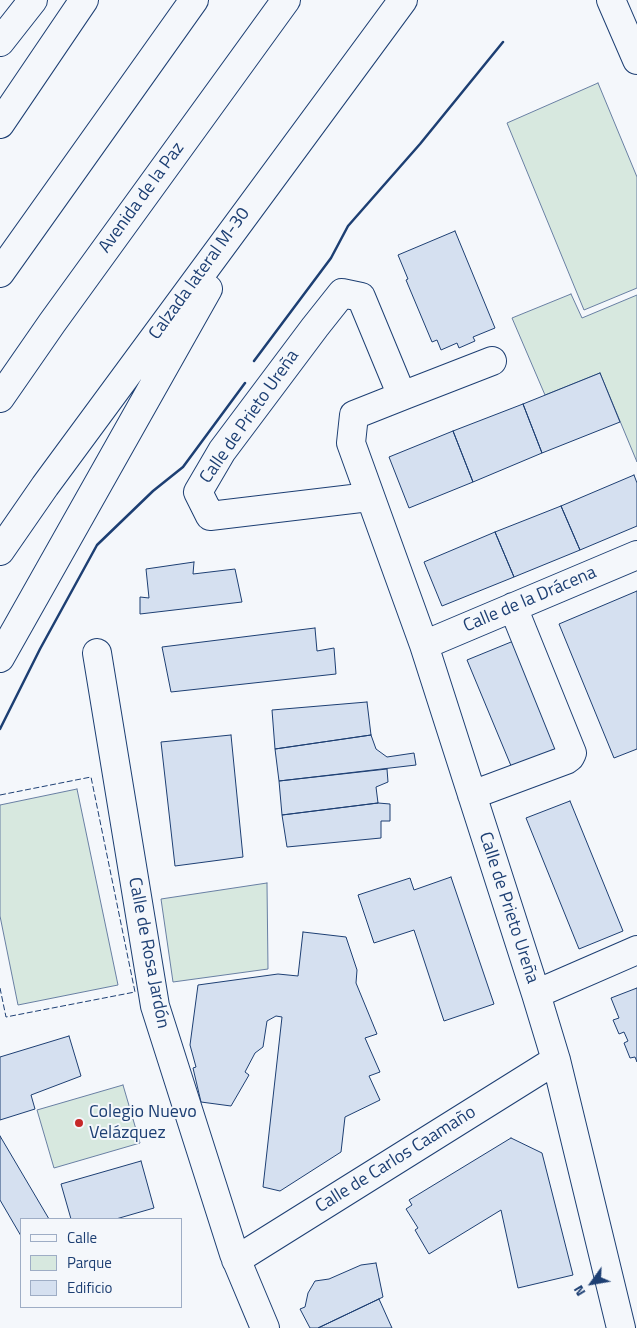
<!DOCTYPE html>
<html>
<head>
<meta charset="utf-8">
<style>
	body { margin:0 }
	#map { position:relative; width:637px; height:1328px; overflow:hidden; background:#f4f7fb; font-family:"Titillium Web",sans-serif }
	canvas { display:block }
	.legend { position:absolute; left:20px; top:1218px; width:162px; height:90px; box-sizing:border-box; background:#f4f7fb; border:1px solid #9eadc5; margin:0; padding:6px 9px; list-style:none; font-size:15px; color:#1d3f73 }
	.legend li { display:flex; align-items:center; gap:10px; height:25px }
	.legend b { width:25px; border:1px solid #9eadc5 }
	.north { position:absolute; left:567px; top:1258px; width:50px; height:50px; -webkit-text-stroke:4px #f4f7fb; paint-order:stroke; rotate:238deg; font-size:14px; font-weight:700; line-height:20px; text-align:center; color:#1d3f73 }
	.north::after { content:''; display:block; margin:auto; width:18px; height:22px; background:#1d3f73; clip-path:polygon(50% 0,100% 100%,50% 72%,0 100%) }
</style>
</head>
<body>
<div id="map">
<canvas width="637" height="1328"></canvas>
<ul class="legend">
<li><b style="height:6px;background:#f4f7fb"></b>Calle</li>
<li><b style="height:14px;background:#d7e8df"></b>Parque</li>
<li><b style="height:14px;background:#d5e0f0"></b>Edificio</li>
</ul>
<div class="north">N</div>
</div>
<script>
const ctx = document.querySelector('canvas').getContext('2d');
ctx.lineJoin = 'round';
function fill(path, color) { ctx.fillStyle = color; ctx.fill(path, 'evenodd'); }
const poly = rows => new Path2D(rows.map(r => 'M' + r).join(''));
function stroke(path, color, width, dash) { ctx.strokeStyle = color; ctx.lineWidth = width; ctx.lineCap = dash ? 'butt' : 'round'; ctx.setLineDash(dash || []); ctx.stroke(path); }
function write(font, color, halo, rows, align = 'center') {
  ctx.font = font + ' "Titillium Web",sans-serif'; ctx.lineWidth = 4; ctx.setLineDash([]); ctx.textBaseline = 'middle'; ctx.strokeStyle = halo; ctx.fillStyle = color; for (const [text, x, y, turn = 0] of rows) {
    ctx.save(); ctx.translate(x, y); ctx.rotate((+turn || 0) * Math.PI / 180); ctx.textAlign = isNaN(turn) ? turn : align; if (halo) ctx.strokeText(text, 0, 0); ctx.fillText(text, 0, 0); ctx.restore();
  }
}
const green = poly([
	[598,83,637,177,637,288,584,310,507,123,598,83],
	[571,294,582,318,637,295,637,462,600,373,545,395,512,318,571,294],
	[77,789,118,985,18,1005,0,916,0,805,77,789],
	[267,883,268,969,173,982,161,899,267,883],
	[123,1085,140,1143,54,1168,37,1110,123,1085]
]);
fill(green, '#d7e8df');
stroke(green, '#687fa3', 1);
const building = poly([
	[455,231,495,328,473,337,475,341,459,348,457,343,441,350,437,340,432,342,406,280,408,279,398,255,455,231],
	[600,373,620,422,542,453,523,404,600,373],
	[523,404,542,453,473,482,453,431,523,404],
	[453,431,473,482,409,508,389,457,453,431],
	[634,475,637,483,637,526,580,550,561,506,634,475],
	[561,506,580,550,514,577,495,532,561,506],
	[495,532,514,577,442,606,424,562,495,532],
	[194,562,193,574,235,569,242,602,140,614,140,597,149,598,146,569,194,562],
	[637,591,637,749,614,758,559,624,637,591],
	[315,628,317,651,334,648,336,674,171,692,162,647,315,628],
	[516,640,563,752,514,773,467,660,516,640],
	[367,702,371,735,275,749,272,710,367,702],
	[231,735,243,857,175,866,161,742,231,735],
	[371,735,376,749,387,757,414,753,416,765,279,781,275,749,371,735],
	[387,769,388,782,376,787,378,803,282,815,279,781,387,769],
	[570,801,623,931,579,949,526,818,570,801],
	[378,803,390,804,390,821,381,821,381,838,287,847,282,815,378,803],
	[451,877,494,1004,444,1021,414,930,374,943,358,895,410,878,414,890,451,877],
	[303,932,346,937,357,970,356,983,377,1034,365,1038,380,1072,369,1076,380,1100,345,1117,341,1152,280,1191,263,1187,282,1017,276,1016,267,1021,263,1047,255,1053,245,1072,249,1075,231,1106,201,1102,193,1068,196,1067,190,1045,198,985,278,974,298,976,303,932],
	[637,988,637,1062,635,1057,630,1058,624,1043,628,1041,624,1032,619,1034,613,1020,619,1018,611,998,637,988],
	[69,1036,81,1076,31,1095,35,1109,0,1120,0,1057,69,1036],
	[0,1136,49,1219,21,1219,21,1236,0,1200,0,1136],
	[511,1138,542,1153,573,1275,518,1288,501,1210,429,1254,415,1230,418,1228,406,1209,412,1205,409,1200,511,1138],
	[141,1161,154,1208,116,1219,71,1219,61,1184,141,1161],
	[376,1263,383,1297,318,1328,310,1328,300,1309,305,1307,308,1293,315,1281,329,1279,361,1265,376,1263],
	[379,1299,392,1328,318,1328,379,1299]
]);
fill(building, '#d5e0f0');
stroke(building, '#1d3f73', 1);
const minor = poly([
	[611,0,637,60],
	[402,396,492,361],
	[369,497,210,516,198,492,222,451,315,327,342,293,361,297,402,396,354,415,351,443,424,645,536,994,556,1060,621,1328],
	[424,645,637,555],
	[97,653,155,1006,234,1254,265,1328],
	[472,795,566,760,570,757,572,753,513,607],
	[536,994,637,950],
	[236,1260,556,1060]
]);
const highway = poly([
	[0,42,33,0],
	[0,124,84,0],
	[0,273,194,0],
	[0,398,52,323,286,0],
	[0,551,45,486,403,0],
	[0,658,208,289]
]);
stroke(minor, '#1d3f73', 30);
stroke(highway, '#1d3f73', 30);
stroke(minor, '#f4f7fb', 28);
stroke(highway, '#f4f7fb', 28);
stroke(poly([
	[0,795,91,777,135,992,6,1017,0,988]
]), '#1d3f73', 1, [6, 2.5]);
stroke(poly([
	[254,361,331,258,348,226,420,144,503,42],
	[0,729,40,649,97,545,153,491,183,467,245,383]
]), '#1d3f73', 2.5);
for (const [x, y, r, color] of [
	[79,1123,5,"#c62828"]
]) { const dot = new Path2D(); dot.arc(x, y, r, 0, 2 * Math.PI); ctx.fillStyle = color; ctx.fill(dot); stroke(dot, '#f4f7fb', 2); }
write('18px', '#1d3f73', '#f4f7fb', [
	["Avenida de la Paz",142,198,-54],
	["Calzada lateral M-30",200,274,-54],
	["Calle de Prieto Ureña",250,417,-55],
	["Calle de la Drácena",530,600,-23],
	["Calle de Prieto Ureña",508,908,72],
	["Calle de Rosa Jardón",148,953,79],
	["Calle de Carlos Caamaño",396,1160,-32]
]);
write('18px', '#1d3f73', '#f4f7fb', [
	["Colegio Nuevo",89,1113],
	["Velázquez",89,1134]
], 'left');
</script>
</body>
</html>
